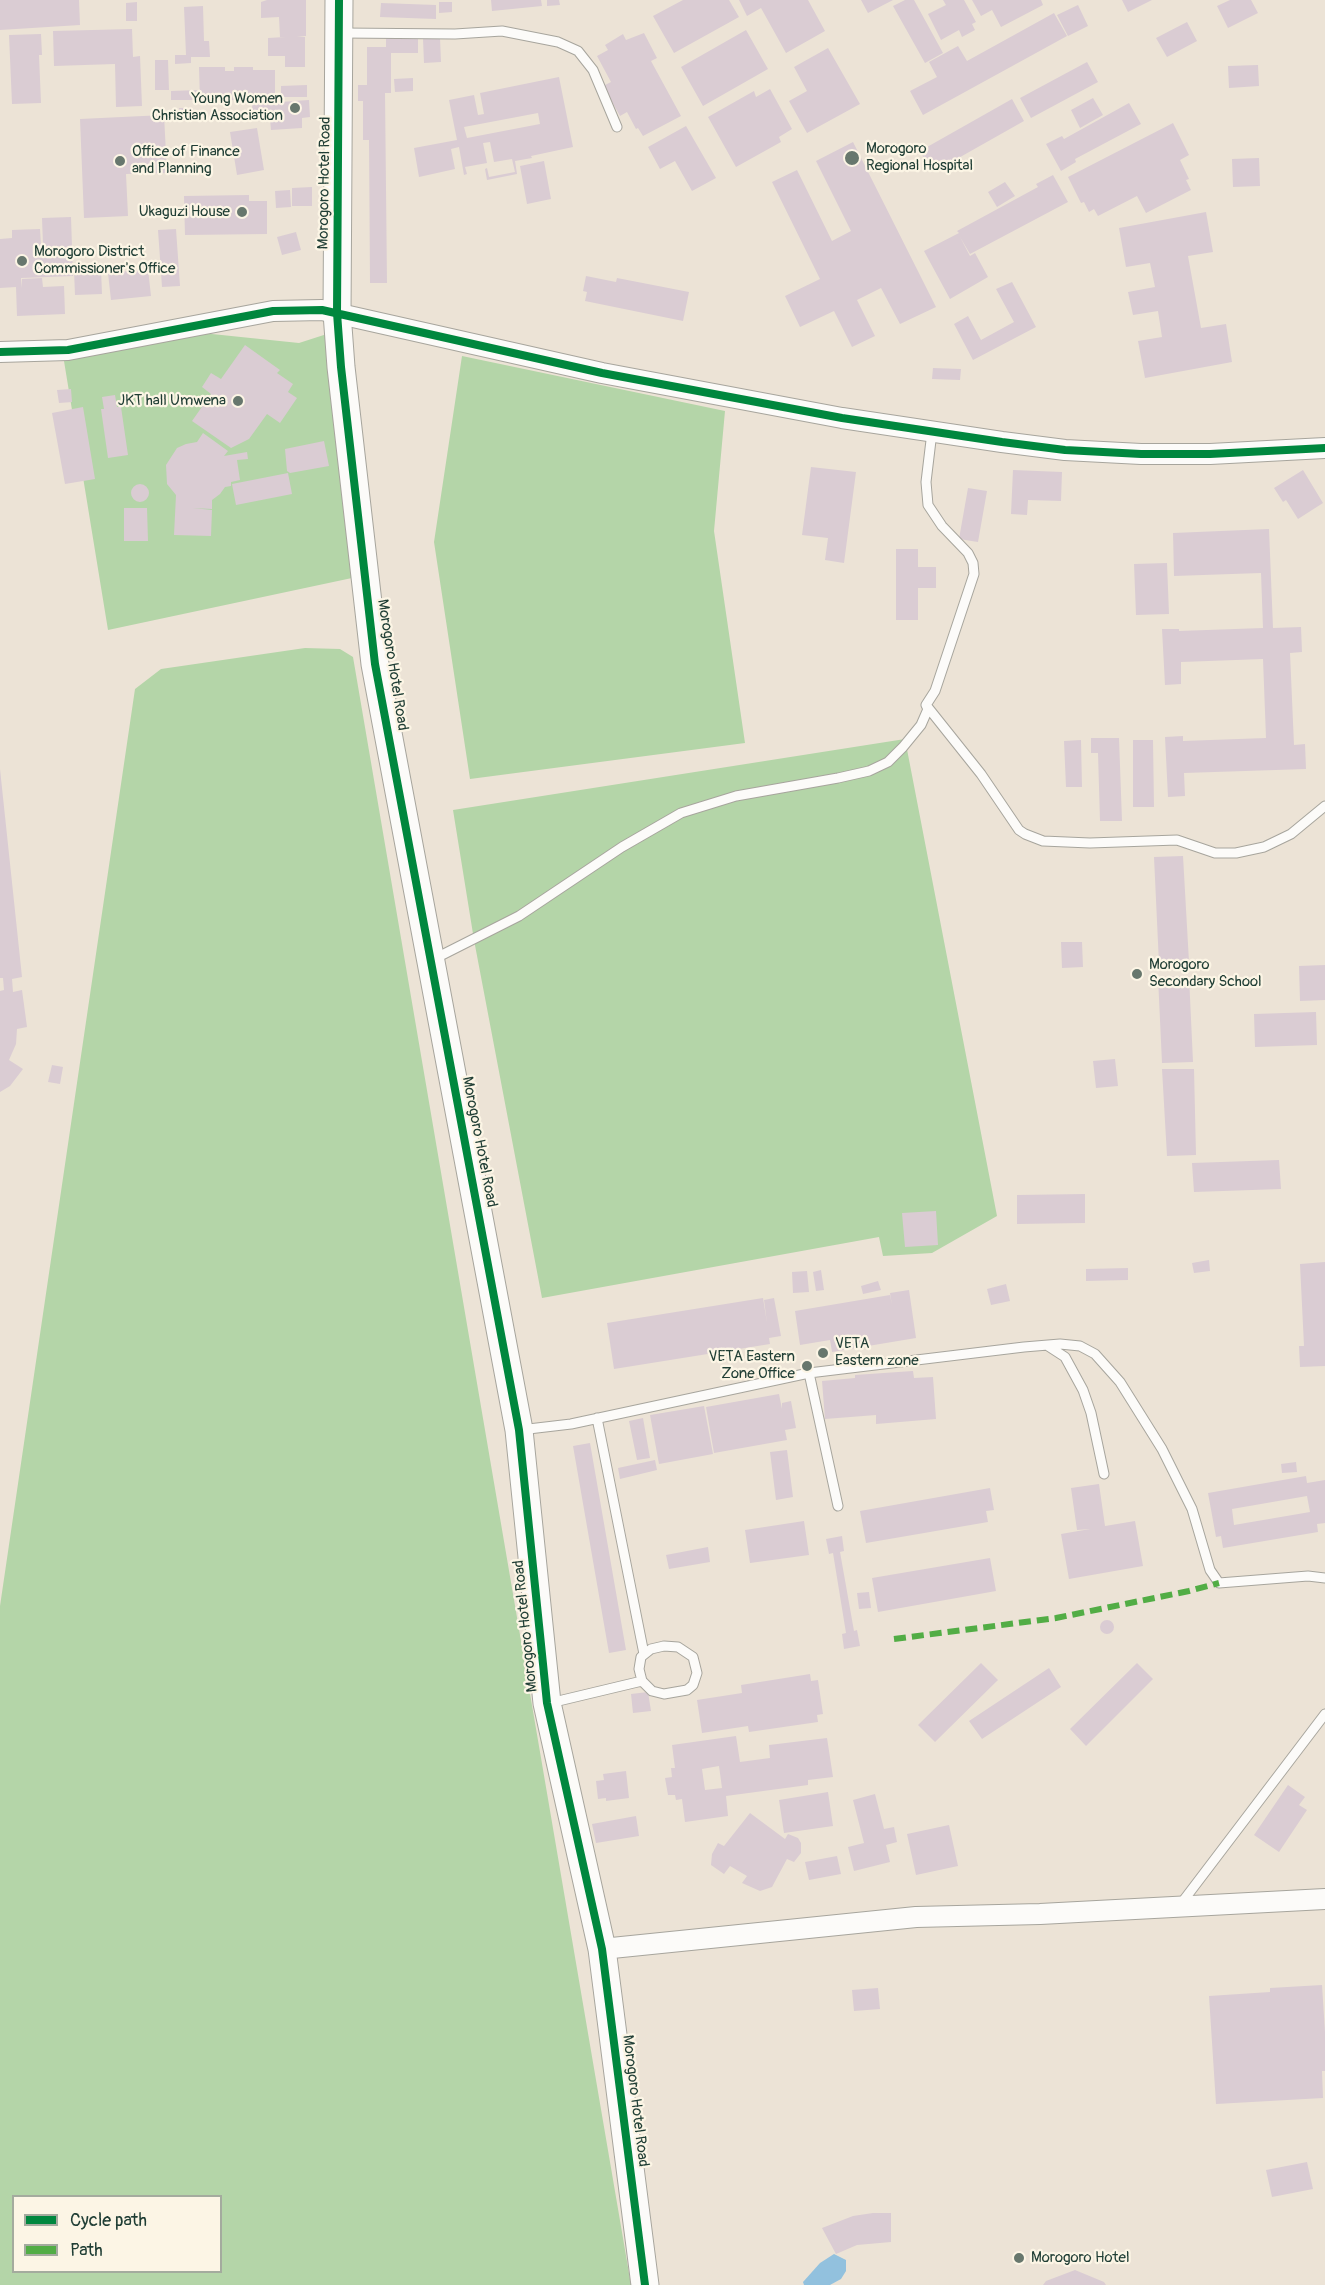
<!DOCTYPE html>
<html>
<head>
<meta charset="utf-8">
<style>
	body { margin:0 }
	#map { position:relative; width:1325px; height:2285px; overflow:hidden; background:#ece3d6; font-family:Pangolin,sans-serif }
	canvas { display:block }
	.legend { position:absolute; left:12px; top:2195px; width:210px; height:78px; box-sizing:border-box; background:#fcf5e5; border:2px solid #a4ab9e; margin:0; padding:8px 10px; list-style:none; font-size:18px; color:#1f3d34 }
	.legend li { display:flex; align-items:center; gap:12px; height:30px }
	.legend b { width:30px; border:2px solid #a4ab9e }
</style>
</head>
<body>
<div id="map">
<canvas width="1325" height="2285"></canvas>
<ul class="legend">
<li><b style="height:8px;background:#00873e"></b>Cycle path</li>
<li><b style="height:8px;background:#52ad45"></b>Path</li>
</ul>
</div>
<script>
const ctx = document.querySelector('canvas').getContext('2d');
ctx.lineJoin = 'round';
function fill(path, color) { ctx.fillStyle = color; ctx.fill(path, 'evenodd'); }
const poly = rows => new Path2D(rows.map(r => 'M' + r).join(''));
function stroke(path, color, width, dash) { ctx.strokeStyle = color; ctx.lineWidth = width; ctx.lineCap = dash ? 'butt' : 'round'; ctx.setLineDash(dash || []); ctx.stroke(path); }
function write(font, color, halo, rows, align = 'center') {
  ctx.font = font + ' Pangolin,sans-serif'; ctx.lineWidth = 4.5; ctx.setLineDash([]); ctx.textBaseline = 'middle'; ctx.strokeStyle = halo; ctx.fillStyle = color; for (const [text, x, y, turn = 0] of rows) {
    ctx.save(); ctx.translate(x, y); ctx.rotate((+turn || 0) * Math.PI / 180); ctx.textAlign = isNaN(turn) ? turn : align; if (halo) ctx.strokeText(text, 0, 0); ctx.fillText(text, 0, 0); ctx.restore();
  }
}
fill(poly([
	[144,327,299,343,330,333,366,575,108,630,64,361,77,352],
	[462,356,725,411,714,531,745,743,470,779,434,542],
	[305,648,340,649,353,657,631,2285,0,2285,0,1606,135,689,161,669],
	[14,2196,220,2196,220,2272,14,2272],
	[905,739,997,1216,932,1253,883,1256,879,1237,542,1298,474,940,453,810]
]), '#b4d5a8');
fill(poly([
	[834,2254,846,2260,846,2271,841,2279,830,2285,804,2285,803,2282,820,2263]
]), '#92c1de');
fill(poly([
	[0,0,79,0,80,25,0,30],
	[267,0,306,0,306,36,297,36,305,37,305,67,285,67,285,56,268,56,268,38,285,37,280,37,279,17,261,18,261,2],
	[491,0,541,0,542,6,492,11],
	[547,0,559,0,560,5,547,6],
	[683,0,729,0,739,17,674,53,653,16],
	[739,0,808,0,825,31,786,53,761,8,747,16],
	[861,0,893,0,868,13],
	[905,0,914,0,943,53,925,63,893,6],
	[943,0,964,0,976,22,972,24,975,30,962,37,959,30,941,40,928,14,946,5],
	[972,0,1041,0,1043,5,1001,27,992,10,981,16],
	[1122,0,1152,0,1128,12],
	[1230,0,1251,0,1258,13,1228,28,1217,6],
	[137,2,137,21,126,21,126,3],
	[439,2,452,2,452,12,439,13],
	[381,3,436,5,436,19,380,17],
	[1078,5,1088,26,1068,36,1057,15],
	[203,6,204,41,209,41,210,57,191,57,191,63,175,64,175,55,186,55,184,7],
	[1054,13,1067,36,923,115,910,91,937,77,929,62,958,46,967,61],
	[1187,22,1197,41,1167,57,1156,38],
	[132,29,133,57,140,56,142,106,116,107,115,64,54,66,53,31],
	[746,30,768,69,703,106,681,67],
	[644,33,657,58,651,61,681,116,643,136,638,128,636,129,627,112,620,116,603,86,611,82,597,56,608,50,605,45,623,34,626,40],
	[41,34,42,55,39,55,41,103,12,104,9,35],
	[386,37,418,38,418,53,391,53,391,93,385,93,387,283,370,283,369,140,363,140,363,101,358,101,358,85,367,85,367,47,386,47],
	[440,38,441,62,424,63,423,39],
	[828,48,860,104,807,133,789,101,807,91,794,67],
	[155,60,168,60,169,90,155,90],
	[1087,62,1098,82,1031,118,1020,98],
	[1258,65,1259,86,1229,88,1228,66],
	[199,67,225,67,225,71,234,71,234,67,253,67,253,70,275,70,275,99,200,101],
	[559,77,573,147,531,156,532,158,515,161,517,174,487,180,485,169,487,168,489,177,515,172,512,159,494,162,490,142,483,143,487,163,465,167,467,174,464,175,459,147,451,149,455,169,419,177,414,148,457,140,449,100,474,95,478,115,484,114,480,93],
	[538,113,540,124,467,138,464,127],
	[413,78,413,91,395,92,394,79],
	[307,85,307,97,281,97,281,86],
	[770,89,792,129,779,137,781,142,736,167,708,117,754,91,756,97],
	[199,90,199,100,171,100,171,91],
	[1093,98,1103,115,1080,128,1071,110],
	[1012,99,1024,121,939,169,934,160,927,164,920,151],
	[309,100,310,117,302,118,302,128,271,130,270,119,253,121,252,104],
	[1129,103,1141,124,1075,159,1076,162,1061,171,1046,144,1062,136,1064,139],
	[179,108,191,108,191,120,180,121],
	[164,115,167,173,126,174,128,216,84,218,80,119],
	[1173,123,1189,155,1180,160,1189,179,1186,180,1191,190,1146,213,1137,196,1098,216,1094,209,1089,212,1084,202,1081,203,1068,177],
	[686,126,716,178,692,191,675,161,660,169,648,147],
	[257,128,264,170,237,175,230,132],
	[853,142,936,307,900,324,881,288,857,300,875,336,852,347,834,311,800,327,785,296,820,279,772,182,797,170,832,241,851,231,816,161],
	[1259,158,1260,186,1233,187,1232,159],
	[544,161,551,199,527,204,520,166],
	[1053,175,1068,202,970,254,960,237,970,256,975,253,988,277,950,299,924,251,959,233,957,231,1038,187,1036,184],
	[1005,182,1015,196,997,207,988,192],
	[312,187,312,206,292,206,292,188],
	[290,190,291,207,276,208,275,191],
	[249,195,249,201,267,201,267,234,185,235,184,196],
	[1206,212,1213,252,1188,256,1201,328,1226,324,1232,362,1145,378,1138,341,1162,337,1158,311,1133,315,1128,292,1155,287,1150,263,1126,267,1119,228],
	[71,217,73,276,21,278,21,288,22,279,42,278,43,287,64,286,65,314,17,316,16,287,0,288,0,239,12,238,12,230,40,229,41,245,43,245,42,218],
	[176,229,180,286,162,287,158,230],
	[296,232,301,250,282,255,277,237],
	[101,269,102,294,75,295,74,270],
	[148,269,151,296,111,300,108,273],
	[586,276,616,282,617,278,689,292,683,321,585,301,587,292,583,291],
	[1012,282,1036,327,973,360,954,324,968,316,981,340,1014,322,996,289],
	[245,345,280,370,277,373,293,384,288,392,297,398,280,423,267,414,249,439,231,448,192,421,211,394,202,387,211,373,221,379],
	[933,368,961,369,960,380,932,379],
	[71,389,72,402,59,403,57,390],
	[115,395,117,407,121,407,128,455,108,458,101,409,104,409,102,397],
	[83,407,95,479,65,484,52,413],
	[203,433,228,451,224,456,247,452,248,459,237,460,240,480,231,482,231,486,225,487,220,494,212,500,212,509,193,508,212,510,211,536,174,535,176,495,167,484,166,465,177,448,186,444,197,442],
	[324,441,329,466,290,473,287,471,285,449],
	[811,467,856,472,844,563,825,560,828,538,802,535],
	[1013,470,1062,472,1061,501,1028,500,1027,515,1011,514],
	[1303,470,1323,503,1298,519,1286,500,1283,502,1274,488],
	[288,473,292,494,236,505,232,484],
	'131 493a9 9 0 1 1 18 0a9 9 0 1 1-18 0Z',
	[968,488,987,491,978,542,959,539],
	[124,508,147,508,148,541,124,541],
	[1269,529,1273,628,1301,627,1302,652,1290,653,1294,745,1305,744,1306,769,1184,773,1185,796,1168,797,1165,737,1183,736,1183,741,1266,738,1263,659,1181,662,1181,684,1165,685,1162,629,1179,629,1179,631,1263,628,1261,573,1174,576,1173,533],
	[896,549,918,549,918,567,936,567,936,588,918,588,918,620,896,620],
	[1167,563,1169,614,1136,615,1134,564],
	[1091,738,1119,738,1122,821,1100,821,1098,753,1091,753],
	[1081,740,1082,787,1066,787,1064,741],
	[1133,740,1153,740,1154,807,1133,807],
	[0,769,22,977,12,979,13,992,22,990,27,1027,17,1029,16,1044,9,1060,23,1069,10,1086,0,1092,0,991,4,990,3,978,0,978],
	[1183,856,1189,962,1159,964,1154,857],
	[1061,942,1082,942,1083,967,1062,968],
	[1325,965,1325,1000,1300,1001,1299,966],
	[1189,976,1193,1062,1162,1063,1158,977],
	[1316,1012,1317,1045,1255,1047,1254,1014],
	[1115,1059,1118,1086,1096,1088,1093,1061],
	[52,1065,63,1067,60,1084,48,1082],
	[1162,1069,1194,1069,1196,1155,1167,1156],
	[1279,1160,1281,1189,1194,1192,1192,1163],
	[1085,1194,1085,1223,1017,1224,1017,1195],
	[936,1211,938,1245,905,1247,902,1213],
	[1209,1260,1210,1271,1194,1273,1192,1263],
	[1325,1262,1325,1366,1300,1367,1299,1346,1304,1346,1300,1264],
	[1128,1268,1128,1280,1086,1281,1086,1269],
	[821,1270,824,1290,816,1291,813,1272],
	[807,1271,809,1292,793,1293,792,1272],
	[878,1281,881,1290,863,1294,861,1286],
	[1006,1284,1010,1301,991,1305,987,1289],
	[909,1290,916,1338,832,1352,830,1340,800,1345,795,1311,890,1295,892,1305,890,1293],
	[763,1298,767,1323,764,1300,774,1298,781,1336,769,1338,770,1344,614,1369,607,1323],
	[913,1371,914,1378,933,1377,936,1419,876,1424,876,1415,825,1419,822,1381,855,1378,855,1375],
	[779,1394,782,1409,782,1403,791,1401,796,1428,785,1430,787,1440,714,1453,706,1407],
	[704,1406,713,1454,659,1464,650,1415],
	[643,1418,650,1458,637,1460,629,1421],
	[590,1443,626,1650,609,1653,573,1446],
	[787,1450,793,1497,776,1500,770,1452],
	[655,1460,657,1470,620,1479,618,1468],
	[1296,1462,1297,1472,1282,1473,1281,1464],
	[1306,1476,1307,1483,1325,1480,1325,1523,1317,1524,1318,1532,1223,1548,1221,1536,1216,1537,1208,1493],
	[1307,1496,1310,1512,1234,1525,1232,1509],
	[1099,1484,1105,1526,1135,1521,1143,1566,1069,1579,1061,1534,1090,1529,1077,1530,1071,1488],
	[990,1488,994,1510,986,1511,988,1522,866,1543,860,1511],
	[804,1521,809,1555,750,1563,745,1530],
	[842,1536,844,1551,840,1552,854,1631,857,1630,860,1646,844,1649,842,1634,846,1633,833,1553,829,1554,826,1539],
	[708,1547,710,1562,669,1569,666,1555],
	[990,1558,996,1591,878,1612,872,1578],
	[869,1592,871,1608,859,1609,857,1593],
	'1100 1627a7 7 0 1 1 14 0a7 7 0 1 1-14 0Z',
	[981,1663,998,1680,935,1742,918,1725],
	[1137,1663,1153,1679,1086,1746,1070,1729],
	[1049,1668,1061,1687,982,1739,969,1721],
	[810,1674,811,1681,818,1680,823,1714,817,1715,818,1722,749,1732,748,1726,702,1733,697,1700,742,1693,741,1685],
	[648,1692,651,1711,633,1713,631,1694],
	[736,1736,740,1762,770,1758,769,1745,827,1738,833,1777,808,1780,808,1785,726,1796,728,1816,685,1822,682,1799,676,1800,675,1795,668,1795,665,1778,672,1777,671,1768,675,1768,672,1745],
	[719,1766,722,1788,705,1790,702,1769],
	[626,1771,629,1798,606,1801,606,1798,598,1799,596,1781,604,1780,603,1774],
	[1288,1785,1305,1797,1299,1805,1307,1810,1279,1852,1254,1835],
	[828,1792,833,1826,784,1833,779,1800],
	[875,1794,884,1829,894,1827,897,1842,886,1845,890,1862,854,1871,848,1847,864,1843,853,1800],
	[750,1813,785,1839,788,1834,798,1838,801,1843,801,1853,794,1862,787,1859,772,1887,760,1891,742,1883,747,1876,730,1866,724,1874,711,1865,712,1854,718,1843,724,1846],
	[636,1816,639,1836,596,1843,592,1824],
	[949,1825,958,1866,916,1875,907,1834],
	[837,1856,841,1874,809,1880,805,1862],
	[1322,1985,1325,2032,1325,2071,1322,2071,1323,2098,1216,2104,1209,1996,1270,1992,1270,1988],
	[878,1988,880,2009,854,2011,852,1990],
	[1307,2162,1313,2189,1272,2197,1266,2170],
	[873,2213,891,2213,891,2242,857,2245,836,2254,822,2228,853,2216],
	[1075,2270,1104,2282,1106,2285,1043,2285,1046,2281]
]), '#daccd3');
const lane = poly([
	[342,33,455,34,502,31,558,42,578,51,593,70,617,127],
	[926,705,981,774,1019,830,1025,834,1043,841,1090,843,1177,840,1215,853,1236,853,1264,847,1291,834,1325,806],
	[432,960,519,916,622,847,681,813,736,796,838,778,869,771,888,762,903,747,921,725,928,709,926,705,935,691,974,574,973,563,968,553,942,526,928,505,926,482,932,432],
	[1048,1346,1065,1357,1083,1390,1091,1413,1104,1474],
	[809,1373,838,1506],
	[597,1418,644,1654],
	[520,1430,571,1424,809,1373,1024,1347,1060,1344,1080,1346,1095,1354,1120,1382,1162,1449,1192,1509,1210,1570,1219,1583,1308,1576,1325,1578],
	[664,1646,678,1647,693,1657,697,1673,693,1685,687,1690,664,1694,652,1691,642,1681,639,1669,641,1657,651,1649,664,1646],
	[550,1703,642,1681],
	[1180,1905,1325,1714]
]);
const street = poly([
	[0,352,68,350,273,311,322,310,602,373,842,418,1002,442,1065,450,1141,454,1210,454,1325,448],
	[602,1949,916,1917,1040,1914,1325,1899]
]);
const secondary = poly([
	[339,0,337,313,341,367,375,664,519,1430,547,1703,602,1949,645,2285]
]);
stroke(lane, '#a7a59d', 11);
stroke(street, '#a7a59d', 22);
stroke(secondary, '#a7a59d', 29);
stroke(lane, '#fcfbf9', 9);
stroke(street, '#fcfbf9', 20);
stroke(secondary, '#fcfbf9', 27);
stroke(poly([
	[894,1639,1056,1618,1189,1591,1219,1583]
]), '#52ad45', 6, [12, 6]);
stroke(poly([
	[339,0,337,313,341,367,375,664,519,1430,547,1703,602,1949,645,2285],
	[0,352,68,350,273,311,322,310,602,373,842,418,1002,442,1065,450,1141,454,1210,454,1325,448]
]), '#00873e', 8);
for (const [x, y, r, color] of [
	[295,108,6,"#67776d"],
	[852,158,8,"#67776d"],
	[120,161,6,"#67776d"],
	[242,212,6,"#67776d"],
	[22,261,6,"#67776d"],
	[238,401,6,"#67776d"],
	[1137,974,6,"#67776d"],
	[823,1353,6,"#67776d"],
	[807,1366,6,"#67776d"],
	[1019,2258,6,"#67776d"]
]) { const dot = new Path2D(); dot.arc(x, y, r, 0, 2 * Math.PI); ctx.fillStyle = color; ctx.fill(dot); stroke(dot, '#fcf5e5', 2); }
write('15px', '#1f3d34', '#fcf5e5', [
	["Young Women",283,99,"right"],
	["Christian Association",283,116,"right"],
	["Morogoro",866,149],
	["Regional Hospital",866,166],
	["Office of Finance",132,152],
	["and Planning",132,169],
	["Ukaguzi House",230,212,"right"],
	["Morogoro District",34,252],
	["Commissioner's Office",34,269],
	["JKT hall Umwena",226,401,"right"],
	["Morogoro",1149,965],
	["Secondary School",1149,982],
	["VETA",835,1344],
	["Eastern zone",835,1361],
	["VETA Eastern",795,1357,"right"],
	["Zone Office",795,1374,"right"],
	["Morogoro Hotel",1031,2258]
], 'left');
write('15px', '#1f3d34', '#fcf5e5', [
	["Morogoro Hotel Road",325,183,-89],
	["Morogoro Hotel Road",392,665,81],
	["Morogoro Hotel Road",479,1142,79],
	["Morogoro Hotel Road",526,1626,-96],
	["Morogoro Hotel Road",635,2101,83]
]);
</script>
</body>
</html>
